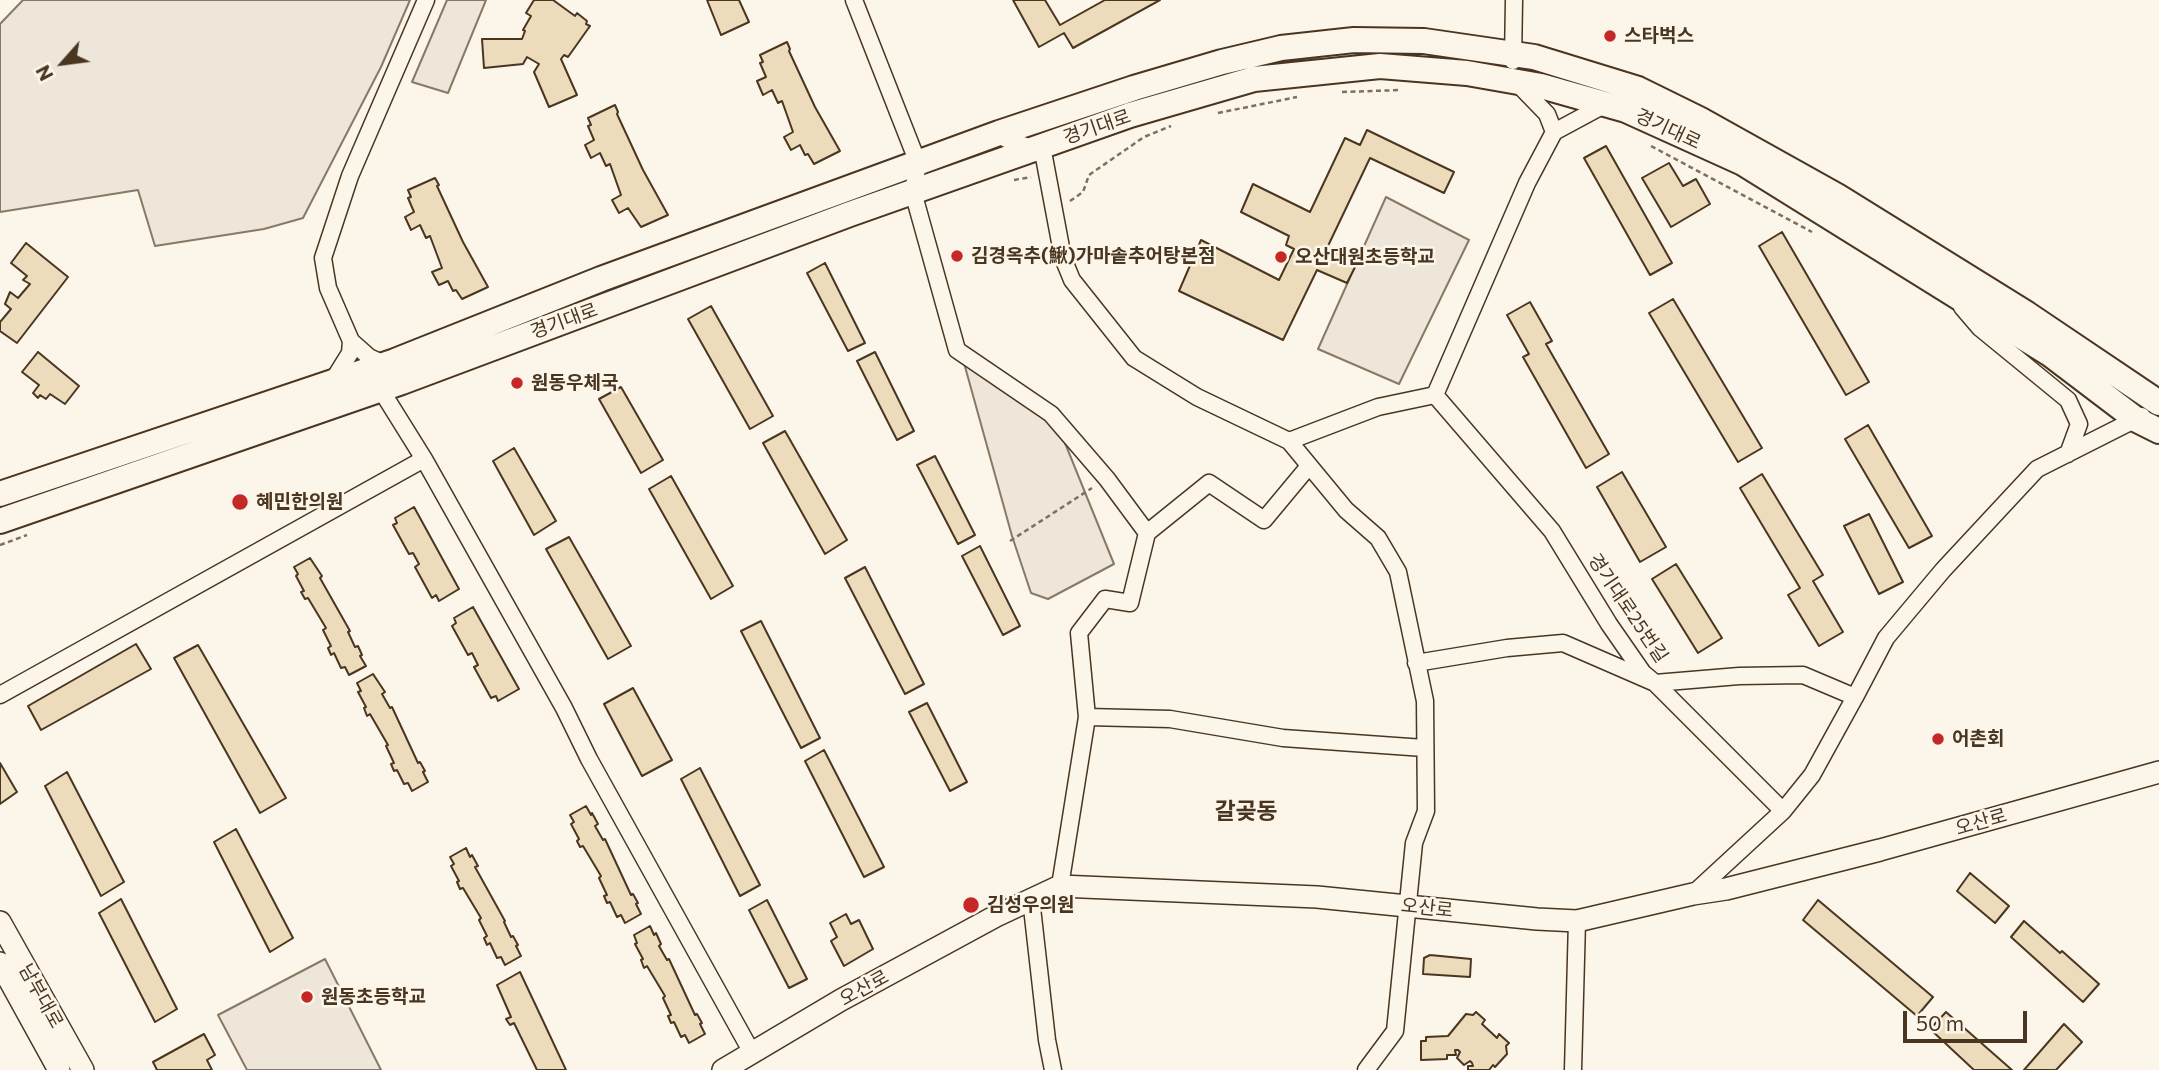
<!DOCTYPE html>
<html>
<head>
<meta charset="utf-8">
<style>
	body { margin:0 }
	#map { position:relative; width:2159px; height:1070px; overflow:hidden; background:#fbf6e9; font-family:Commissioner,sans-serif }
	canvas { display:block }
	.north { position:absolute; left:28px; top:28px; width:70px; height:70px; -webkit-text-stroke:5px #fbf6e9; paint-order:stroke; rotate:242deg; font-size:19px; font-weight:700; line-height:28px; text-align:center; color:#4a3520 }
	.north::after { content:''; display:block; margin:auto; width:24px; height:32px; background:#4a3520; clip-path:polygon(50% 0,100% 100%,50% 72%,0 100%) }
	.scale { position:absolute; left:1903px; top:1011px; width:124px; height:32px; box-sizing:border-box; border:4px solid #4a3520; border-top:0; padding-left:9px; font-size:21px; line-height:24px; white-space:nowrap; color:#4a3520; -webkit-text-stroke:5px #fbf6e9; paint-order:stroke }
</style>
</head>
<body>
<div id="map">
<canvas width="2159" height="1070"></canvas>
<div class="north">N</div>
<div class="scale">50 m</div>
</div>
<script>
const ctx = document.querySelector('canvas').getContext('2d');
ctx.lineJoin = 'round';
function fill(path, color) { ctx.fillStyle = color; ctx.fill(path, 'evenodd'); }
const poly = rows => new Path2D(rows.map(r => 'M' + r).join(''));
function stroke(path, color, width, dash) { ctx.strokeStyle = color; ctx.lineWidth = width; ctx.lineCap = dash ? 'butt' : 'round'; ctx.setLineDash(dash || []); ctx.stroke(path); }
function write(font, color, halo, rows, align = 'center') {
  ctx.font = font + ' Commissioner,"Noto Sans KR",sans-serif'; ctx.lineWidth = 5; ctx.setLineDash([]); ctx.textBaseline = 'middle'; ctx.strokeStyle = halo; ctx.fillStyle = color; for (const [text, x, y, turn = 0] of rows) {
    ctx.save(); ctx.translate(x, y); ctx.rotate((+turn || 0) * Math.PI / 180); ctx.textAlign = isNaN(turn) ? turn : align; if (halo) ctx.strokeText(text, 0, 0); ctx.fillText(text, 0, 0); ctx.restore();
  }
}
const green = poly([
	[23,0,410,0,381,67,303,218,264,229,155,246,138,190,0,212,0,24,23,0],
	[447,0,486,0,448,93,412,82,447,0],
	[1386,197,1469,240,1399,384,1318,349,1386,197],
	[964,363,1043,413,1065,443,1114,564,1048,599,1031,593,1012,536,964,363],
	[325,959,381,1070,247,1070,218,1015,325,959]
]);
fill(green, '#ede6d9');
stroke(green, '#887966', 2);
const building = poly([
	[534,0,553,0,575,16,577,13,587,21,586,24,590,26,568,57,564,55,561,59,577,95,549,107,534,72,539,64,527,57,523,64,484,68,482,39,522,39,525,31,523,30,531,16,526,13,534,0],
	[707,0,739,0,749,22,721,35,707,0],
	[1013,0,1045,0,1060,25,1105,0,1160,0,1073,48,1064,33,1039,47,1013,0],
	[787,42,790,49,789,51,815,107,840,151,814,164,808,154,805,155,800,145,791,150,784,137,793,132,782,101,778,103,772,90,763,95,757,81,766,77,760,63,763,62,760,55,787,42],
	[615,105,618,112,617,114,643,170,668,215,641,227,628,208,619,213,612,200,621,195,610,164,606,166,600,153,591,158,585,145,594,140,588,126,591,125,588,118,615,105],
	[1367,130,1454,172,1444,193,1370,158,1327,248,1357,263,1347,283,1317,270,1283,340,1179,291,1201,240,1279,280,1294,249,1286,245,1289,236,1241,212,1253,184,1310,212,1345,138,1360,145,1367,130],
	[1606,146,1672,263,1650,275,1584,158,1606,146],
	[1669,163,1683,186,1696,179,1710,204,1671,227,1642,178,1669,163],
	[435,178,439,185,437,186,463,242,488,287,462,299,456,290,453,291,448,281,439,285,432,272,442,268,430,236,426,238,420,225,411,230,405,217,414,212,408,198,411,197,408,190,435,178],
	[1782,232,1869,382,1846,395,1759,246,1782,232],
	[26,243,68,277,17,343,0,331,0,322,11,309,5,304,10,292,18,298,30,284,23,280,27,276,11,263,26,243],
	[825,263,865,343,848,351,807,273,825,263],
	[1673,299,1762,448,1738,462,1649,313,1673,299],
	[1530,302,1552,341,1546,344,1609,454,1586,468,1523,357,1529,354,1507,315,1530,302],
	[711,306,773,416,750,429,688,319,711,306],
	[38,352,79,386,65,404,50,394,46,399,40,395,38,398,33,393,39,385,22,372,38,352],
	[875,352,914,431,897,440,857,361,875,352],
	[621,387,663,460,641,473,599,399,621,387],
	[1868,425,1932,536,1909,548,1845,439,1868,425],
	[785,431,847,540,825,554,763,443,785,431],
	[514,448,556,521,534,535,493,461,514,448],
	[935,456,975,535,958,544,917,465,935,456],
	[1622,472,1666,547,1640,562,1597,487,1622,472],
	[1762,474,1823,575,1813,581,1843,632,1819,646,1788,595,1800,588,1740,488,1762,474],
	[671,476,733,586,711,599,649,489,671,476],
	[414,507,459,589,439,601,436,595,432,598,415,567,419,564,413,553,409,554,393,525,397,523,395,518,414,507],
	[1869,514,1903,582,1879,594,1844,526,1869,514],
	[569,537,631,646,608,659,546,549,569,537],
	[980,546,1020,626,1003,635,962,556,980,546],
	[310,558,322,576,320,578,350,631,348,632,355,647,358,646,362,655,360,656,366,666,349,675,345,667,341,668,334,653,331,655,328,648,331,646,323,630,326,628,308,598,305,599,301,592,304,591,296,576,298,574,294,567,310,558],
	[1676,564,1722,638,1698,653,1652,579,1676,564],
	[865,567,924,684,905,694,845,578,865,567],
	[473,607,519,689,498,701,496,696,491,698,474,667,478,665,472,653,468,655,452,626,456,623,454,618,473,607],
	[761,621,820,738,801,748,741,631,761,621],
	[136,644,151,669,41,730,28,706,136,644],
	[198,645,286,798,260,813,174,658,198,645],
	[373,674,385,692,382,694,390,708,392,707,418,763,420,762,425,771,423,772,428,782,412,791,408,783,404,784,397,770,394,771,391,764,394,763,386,746,388,745,370,714,367,716,364,708,366,707,358,692,361,691,357,683,373,674],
	[633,688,672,760,642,776,604,704,633,688],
	[927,703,967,782,950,791,909,712,927,703],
	[824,750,884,867,864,877,805,761,824,750],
	[0,763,17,792,0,804,0,763],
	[700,768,760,885,740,896,681,779,700,768],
	[67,772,124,882,101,896,45,786,67,772],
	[586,806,591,815,592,813,598,824,595,826,603,840,605,839,631,895,633,894,638,903,636,904,641,914,625,923,621,915,617,917,610,902,607,903,604,896,607,895,599,878,601,876,583,846,580,847,577,841,579,839,571,824,574,822,570,815,586,806],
	[236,829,293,938,270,952,214,842,236,829],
	[466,848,470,857,472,855,478,866,475,867,505,921,504,922,511,937,513,936,518,945,516,946,521,956,505,965,501,957,497,958,490,943,487,945,484,938,487,936,479,920,481,918,463,888,460,889,457,882,459,881,451,866,454,864,450,857,466,848],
	[1970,873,2009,906,1995,923,1957,891,1970,873],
	[121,899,177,1009,155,1022,99,913,121,899],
	[767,900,807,979,789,988,749,910,767,900],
	[1818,900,1933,997,1917,1016,1803,920,1818,900],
	[846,914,851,924,859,920,873,949,844,966,831,941,837,937,830,923,846,914],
	[2024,921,2060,953,2062,951,2099,984,2083,1002,2011,937,2024,921],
	[650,926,654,935,656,933,661,944,659,946,667,960,669,959,695,1015,697,1014,702,1023,700,1024,705,1034,689,1043,685,1035,681,1037,674,1022,671,1023,668,1016,671,1015,663,998,665,996,647,966,644,968,641,960,643,959,635,944,637,943,634,935,650,926],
	[1430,955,1471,959,1470,977,1423,974,1424,958,1430,955],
	[520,972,544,1023,566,1070,537,1070,514,1023,510,1025,506,1019,511,1017,497,985,520,972],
	[1476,1012,1485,1020,1482,1024,1497,1038,1499,1034,1509,1043,1506,1046,1507,1054,1495,1067,1493,1065,1489,1070,1468,1070,1468,1066,1473,1066,1472,1063,1470,1061,1464,1065,1457,1058,1460,1052,1458,1050,1455,1050,1456,1055,1447,1055,1447,1059,1421,1060,1421,1041,1426,1041,1426,1037,1448,1036,1466,1014,1473,1015,1476,1012],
	[1946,1012,2012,1070,1974,1070,1930,1029,1946,1012],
	[2064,1024,2082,1042,2056,1070,2024,1070,2064,1024],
	[204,1034,215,1055,207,1060,212,1070,157,1070,153,1062,204,1034]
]);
fill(building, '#ecdcbc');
stroke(building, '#4a3520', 2);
const street = poly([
	[854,0,918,163,913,192,957,350,1051,414,1107,479,1147,533,1130,603,1105,599,1079,633,1087,717],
	[1513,61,1514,0],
	[1516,82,1547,114,1554,132],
	[1554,132,1527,183,1435,395,1552,531,1609,624,1643,673,1655,683,1739,676,1803,675,1855,697,1886,638,1943,570,2037,469,2142,416],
	[1554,132,1606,104],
	[999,133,1006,139,1034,149,1044,157,1063,258,1072,280,1134,358,1197,397,1289,441,1346,510,1378,538,1398,572,1425,701,1426,811,1414,843,1395,1031,1366,1070],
	[1962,307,1980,328,2068,400,2079,424,2068,454],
	[384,364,369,357,351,341,328,288,323,258,350,176,426,0],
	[332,382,350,353,351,341],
	[381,390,424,459,564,708,589,759,751,1051],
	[1289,441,1378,407,1435,395],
	[1147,533,1209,483,1264,520,1309,466],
	[1416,663,1507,648,1563,643,1655,683,1783,811],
	[0,695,424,459],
	[1060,886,1087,717,1170,719,1283,738,1424,748],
	[1693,894,1783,811,1812,775,1855,697],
	[1031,899,1047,1040,1053,1070],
	[1573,1070,1577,921]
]);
const secondary = poly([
	[0,922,83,1070],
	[0,963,59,1070],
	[723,1070,841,1000,996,916,1060,886,1317,897,1537,919,1577,921,1693,894,1726,889,1880,850,2159,772]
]);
const primary = poly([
	[0,494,395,361,601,279,999,133,1134,88,1222,62,1281,48,1354,40,1424,41,1534,57,1638,89,1699,119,1837,196,2027,314,2159,403],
	[0,521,402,382,850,214,1130,115,1254,79,1380,66,1467,73,1541,86,1626,110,1743,163,2050,354,2137,420,2159,431]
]);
stroke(street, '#4a3520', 19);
stroke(secondary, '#4a3520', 24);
stroke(primary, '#4a3520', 28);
stroke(poly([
	[1342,92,1401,90],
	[1218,113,1297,97],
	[1651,146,1812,232],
	[1014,180,1031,177],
	[1070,201,1083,192,1089,175,1144,137,1171,126],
	[1010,541,1092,488],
	[0,545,27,535]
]), '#7f6f5c', 2.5, [5, 3.5]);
stroke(street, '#fbf6e9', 16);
stroke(secondary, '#fbf6e9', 21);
stroke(primary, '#fbf6e9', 24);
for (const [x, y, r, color] of [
	[1610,36,7,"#c62828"],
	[957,256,7,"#c62828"],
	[1281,257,7,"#c62828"],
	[517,383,7,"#c62828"],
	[240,502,9,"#c62828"],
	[1938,739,7,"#c62828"],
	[971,905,9,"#c62828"],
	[307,997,7,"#c62828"]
]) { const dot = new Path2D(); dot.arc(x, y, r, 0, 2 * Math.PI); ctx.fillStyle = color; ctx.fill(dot); stroke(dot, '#fbf6e9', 2.5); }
write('bold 19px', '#4a3520', '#fbf6e9', [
	["스타벅스",1624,36],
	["김경옥추(鰍)가마솥추어탕본점",971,256],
	["오산대원초등학교",1295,257],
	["원동우체국",531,383],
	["혜민한의원",256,502],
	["어촌회",1952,739],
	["김성우의원",987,905],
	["원동초등학교",321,997]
], 'left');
write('19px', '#4a3520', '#fbf6e9', [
	["경기대로",1097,127,-19],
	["경기대로",1668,129,25],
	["경기대로",564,321,-20],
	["경기대로25번길",1628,608,56],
	["오산로",1981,822,-16],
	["오산로",1427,908,6],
	["오산로",864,988,-29],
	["남부대로",41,996,61]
]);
write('bold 23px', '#4a3520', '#fbf6e9', [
	["갈곶동",1246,811]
]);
</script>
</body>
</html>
